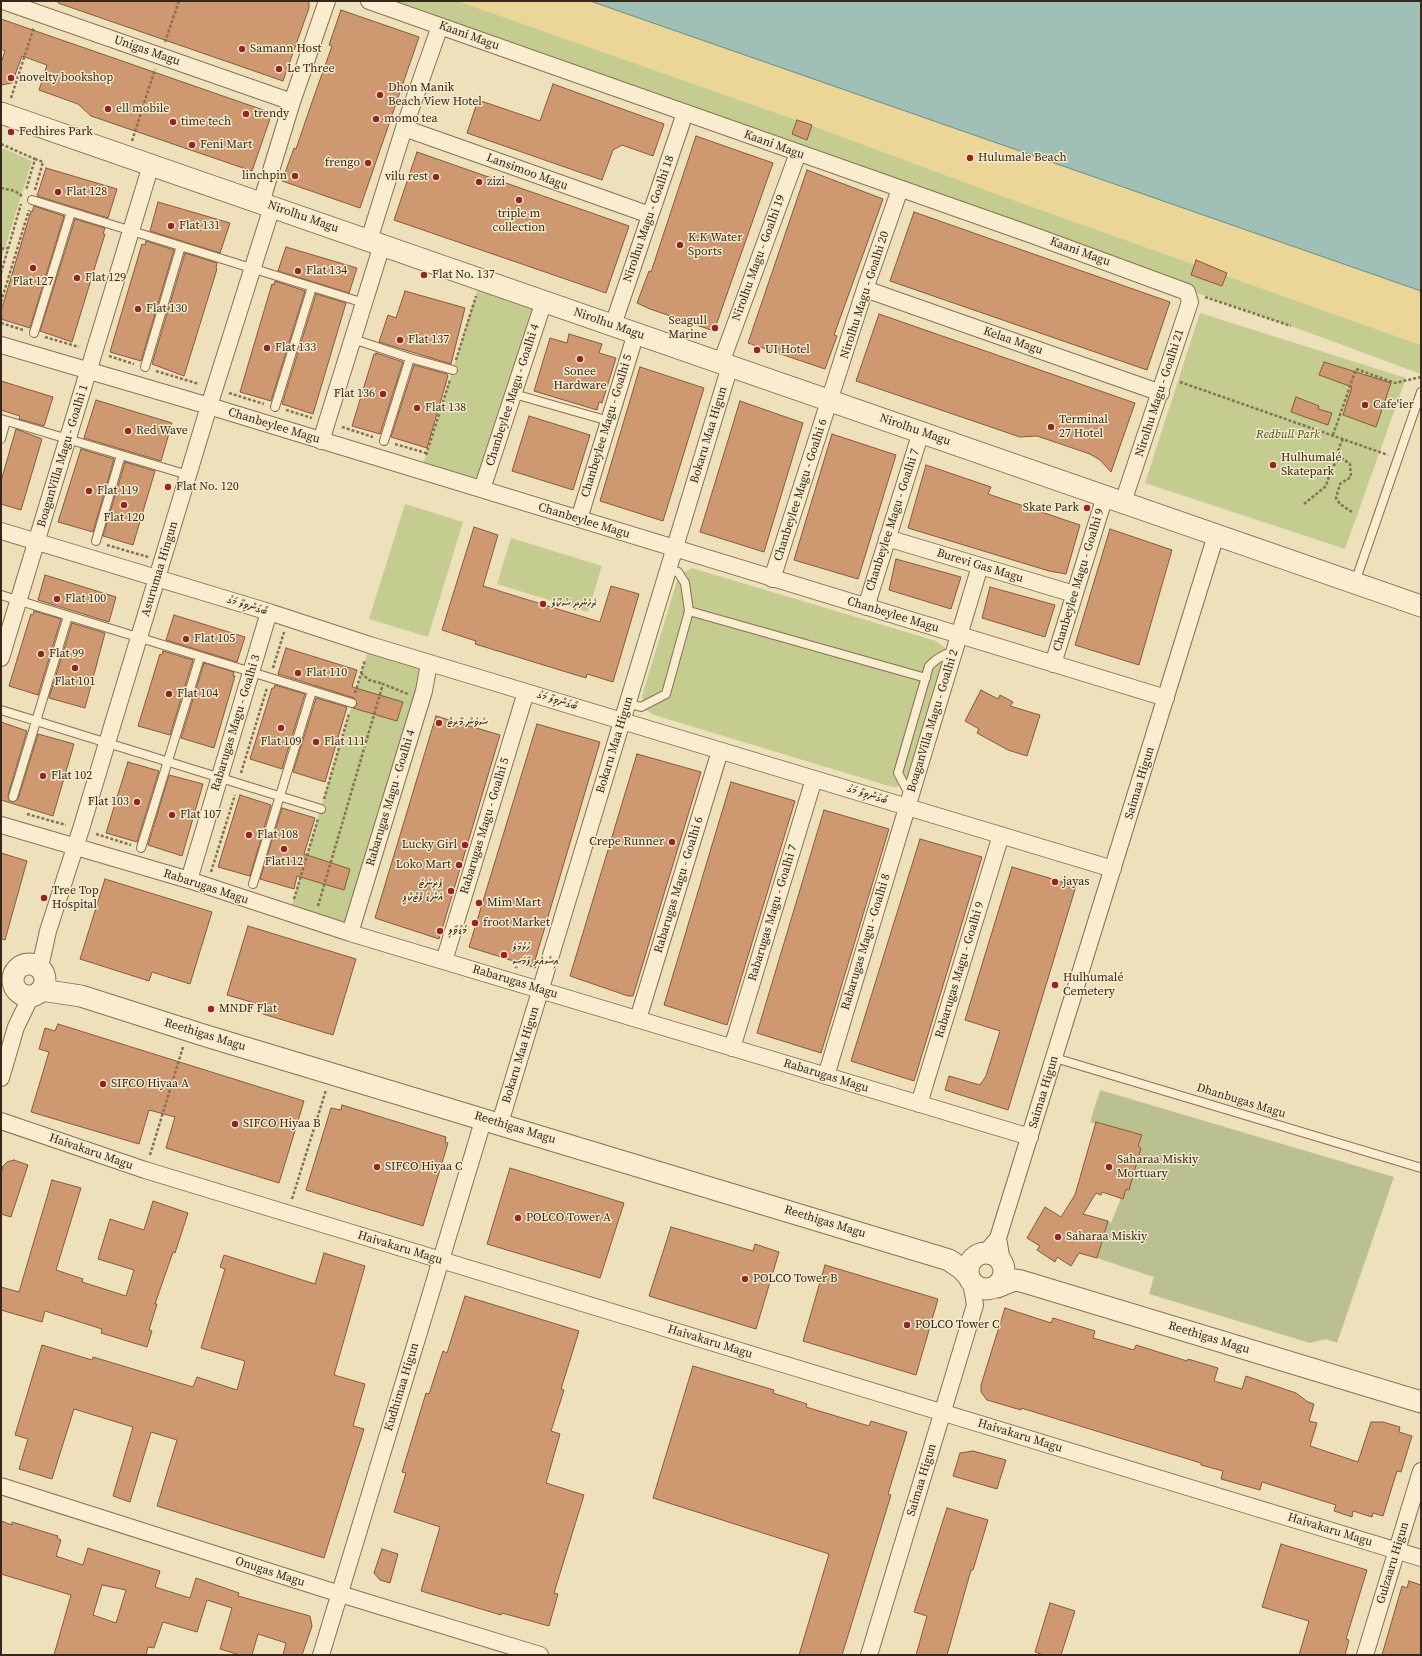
<!DOCTYPE html>
<html>
<head>
<meta charset="utf-8">
<style>
	body { margin:0 }
	#map { position:relative; width:1422px; height:1656px; overflow:hidden; background:#efe0bc; font-family:"Source Serif 4",serif }
	canvas { display:block }
	.frame { position:absolute; inset:0; border:2px solid #35271b; pointer-events:none }
</style>
</head>
<body>
<div id="map">
<canvas width="1422" height="1656"></canvas>
<div class="frame"></div>
</div>
<script>
const ctx = document.querySelector('canvas').getContext('2d');
ctx.lineJoin = 'round';
function fill(path, color) { ctx.fillStyle = color; ctx.fill(path, 'evenodd'); }
const poly = rows => new Path2D(rows.map(r => 'M' + r).join(''));
function stroke(path, color, width, dash) { ctx.strokeStyle = color; ctx.lineWidth = width; ctx.lineCap = dash ? 'butt' : 'round'; ctx.setLineDash(dash || []); ctx.stroke(path); }
function write(font, color, halo, rows, align = 'center') {
  ctx.font = font + ' "Source Serif 4","Noto Sans Thaana",serif'; ctx.lineWidth = 3; ctx.setLineDash([]); ctx.textBaseline = 'middle'; ctx.strokeStyle = halo; ctx.fillStyle = color; for (const [text, x, y, turn = 0] of rows) {
    ctx.save(); ctx.translate(x, y); ctx.rotate((+turn || 0) * Math.PI / 180); ctx.textAlign = isNaN(turn) ? turn : align; if (halo) ctx.strokeText(text, 0, 0); ctx.fillText(text, 0, 0); ctx.restore();
  }
}
fill(poly([
	[369,1,458,1,808,124,1002,196,1421,345,1421,374,1291,326],
	[3,148,32,161,1,261,1,155],
	[481,279,544,301,482,489,421,471],
	[1200,313,1406,378,1345,549,1145,483],
	[405,504,463,522,428,637,369,619],
	[511,538,602,566,588,612,497,584],
	[692,568,936,641,945,648,948,653,912,778,904,786,892,787,654,715,646,710,643,706,642,696,677,581,682,573],
	[370,645,429,663,350,933,289,914]
]), '#c5cc90');
fill(poly([
	[458,1,590,1,1421,291,1421,345,991,192,808,124]
]), '#ecd697');
fill(poly([
	[1100,1090,1394,1177,1337,1343,1326,1339,1310,1343,1149,1294,1154,1277,1097,1258,1108,1221,1111,1223,1121,1198,1123,1198,1126,1189,1129,1189,1141,1148,1138,1146,1142,1135,1097,1122,1096,1124,1090,1122]
]), '#bbc090');
const water = poly([
	[590,1,1421,1,1421,291,590,1]
]);
fill(water, '#a0bfb6');
stroke(water, '#688d84', 1);
const building = poly([
	[58,1,309,1,309,8,283,81,58,3,58,1],
	[341,10,419,37,360,208,282,181,294,148,296,149,311,105,332,46,329,45,341,10],
	[1,19,272,113,252,171,91,116,78,104,39,90,47,65,22,56,12,83,1,85,1,63,5,51,1,49,1,19],
	[553,84,664,124,653,156,622,145,613,150,602,180,467,133,478,100,540,121,553,84],
	[797,120,812,125,807,140,792,134,797,120],
	[696,136,773,163,714,331,650,309,637,303,649,271,651,272,696,136],
	[417,152,629,226,606,293,394,220,417,152],
	[46,168,117,189,108,218,37,196,46,168],
	[807,170,883,199,834,335,837,336,825,369,748,343,807,170],
	[158,202,230,223,220,253,150,231,158,202],
	[34,206,64,216,30,328,1,319,1,311,31,211,32,212,34,206],
	[914,212,1170,302,1147,370,890,281,914,212],
	[75,219,105,228,103,234,105,234,72,342,40,331,75,219],
	[146,241,174,250,141,361,110,352,142,244,145,245,146,241],
	[286,247,357,268,349,293,278,271,286,247],
	[185,253,217,263,216,268,217,269,184,376,152,364,185,253],
	[1196,260,1227,273,1222,286,1191,275,1196,260],
	[275,281,305,291,271,401,240,392,272,284,274,285,275,281],
	[405,291,465,308,451,364,379,342,388,315,396,318,405,291],
	[316,294,346,303,313,414,282,404,316,294],
	[879,314,1135,403,1111,472,1100,460,1090,454,1037,436,1020,437,856,381,879,314],
	[569,334,602,344,599,353,616,358,602,403,599,402,597,410,534,391,550,338,567,343,569,334],
	[376,353,403,362,380,434,352,426,374,354,376,355,376,353],
	[1324,362,1391,383,1376,427,1343,415,1352,387,1319,375,1324,362],
	[414,365,447,374,448,376,427,448,391,437,414,365],
	[640,367,704,388,663,521,600,501,640,367],
	[1,381,53,397,44,426,19,419,20,416,1,410,1,381],
	[1296,397,1319,406,1318,409,1332,413,1328,425,1291,412,1296,397],
	[96,400,172,423,161,461,84,438,96,400],
	[740,401,803,423,764,552,700,532,740,401],
	[529,416,590,435,573,490,512,471,529,416],
	[16,429,42,439,21,510,1,504,1,481,16,429],
	[832,434,896,455,858,579,794,560,832,434],
	[81,449,114,459,93,532,58,522,81,449],
	[125,462,155,471,133,545,103,536,125,462],
	[926,465,991,487,988,494,1080,525,1066,574,1049,571,908,528,926,465],
	[474,527,498,535,483,586,600,622,611,586,639,594,613,682,587,674,586,678,475,644,476,641,442,630,474,527],
	[1110,529,1172,550,1139,665,1075,645,1110,529],
	[896,559,961,577,951,609,889,590,896,559],
	[45,575,116,597,109,622,38,600,45,575],
	[990,587,1055,605,1045,637,982,618,990,587],
	[34,611,61,619,38,695,9,686,31,614,33,615,34,611],
	[174,615,245,637,237,662,166,640,174,615],
	[72,623,105,633,85,708,49,698,72,623],
	[286,648,357,670,352,687,403,702,397,721,353,708,357,704,354,698,278,674,286,648],
	[163,651,193,660,170,735,138,726,160,654,162,655,163,651],
	[204,663,234,672,233,676,235,676,214,748,181,738,204,663],
	[275,685,305,694,282,769,250,759,272,688,274,688,275,685],
	[981,690,998,699,1000,695,1013,702,1010,706,1040,715,1027,756,1008,750,977,733,979,729,965,721,981,690],
	[316,698,347,707,325,782,293,772,316,698],
	[436,716,500,735,439,939,375,918,436,716],
	[1,722,27,731,8,795,9,800,12,802,18,799,38,734,74,744,53,816,1,800,1,722],
	[537,724,600,742,533,967,469,947,537,724],
	[637,754,701,772,633,996,628,996,570,976,637,754],
	[128,762,159,771,137,842,106,833,128,762],
	[169,775,203,784,182,856,148,845,169,775],
	[731,782,795,801,727,1025,664,1005,731,782],
	[240,795,271,805,250,876,218,867,240,795],
	[282,808,315,818,304,854,350,869,344,890,297,876,294,889,260,879,282,808],
	[824,810,889,829,821,1053,757,1033,824,810],
	[920,839,982,857,914,1081,851,1061,920,839],
	[1,853,27,861,5,940,1,939,1,853],
	[1012,867,1076,886,1008,1110,945,1090,949,1076,980,1085,986,1076,1000,1031,965,1020,1012,867],
	[105,879,212,912,190,984,152,972,149,981,80,959,105,879],
	[248,926,356,959,333,1035,263,1014,265,1006,227,995,248,926],
	[58,1024,304,1101,279,1183,166,1148,175,1117,149,1110,139,1144,31,1112,49,1052,39,1049,45,1028,55,1031,58,1024],
	[342,1105,446,1137,445,1142,448,1143,423,1226,306,1190,331,1108,341,1110,342,1105],
	[1096,1122,1142,1135,1138,1146,1141,1148,1129,1190,1126,1189,1123,1199,1102,1192,1101,1195,1096,1193,1083,1214,1108,1221,1097,1258,1079,1253,1071,1266,1057,1257,1055,1262,1037,1250,1040,1246,1027,1238,1045,1207,1061,1217,1075,1195,1096,1122],
	[14,1160,28,1165,11,1217,1,1214,1,1173,3,1166,7,1162,14,1160],
	[510,1168,624,1203,600,1278,487,1244,510,1168],
	[52,1180,81,1188,56,1270,83,1279,82,1282,126,1296,134,1270,98,1259,110,1219,144,1230,153,1201,188,1213,175,1253,173,1252,155,1304,157,1304,149,1330,152,1331,147,1347,101,1333,102,1329,45,1311,42,1322,1,1310,1,1287,19,1292,52,1180],
	[671,1227,753,1251,755,1244,779,1252,756,1329,649,1296,671,1227],
	[324,1253,365,1266,334,1375,365,1384,353,1426,364,1429,324,1558,157,1506,177,1440,151,1432,130,1502,113,1496,133,1427,74,1409,52,1479,19,1469,28,1439,15,1435,42,1345,92,1360,93,1357,193,1387,197,1377,237,1390,245,1361,201,1348,225,1269,220,1267,224,1255,315,1284,324,1253],
	[825,1265,938,1299,916,1375,803,1341,825,1265],
	[465,1296,579,1331,561,1389,564,1390,551,1431,560,1434,546,1483,584,1495,554,1593,558,1594,549,1626,502,1613,501,1615,421,1591,440,1527,394,1512,406,1473,402,1472,426,1393,429,1394,443,1351,447,1353,465,1296],
	[1005,1308,1051,1323,1053,1318,1095,1331,1093,1338,1134,1350,1136,1345,1187,1361,1188,1359,1218,1368,1214,1381,1242,1389,1246,1376,1296,1393,1308,1402,1314,1404,1309,1421,1317,1423,1310,1446,1358,1462,1371,1422,1383,1422,1400,1427,1399,1432,1412,1436,1401,1472,1397,1471,1383,1516,1373,1513,1372,1517,1353,1511,1352,1517,1334,1511,1336,1505,1262,1482,1260,1490,1221,1479,1223,1471,1201,1465,1201,1463,1021,1408,1021,1410,987,1400,981,1392,981,1385,1005,1308],
	[693,1366,774,1390,773,1393,807,1404,806,1407,869,1426,871,1421,907,1432,888,1494,891,1495,842,1655,799,1655,829,1554,653,1498,693,1366],
	[973,1451,1006,1460,997,1489,953,1476,960,1453,973,1451],
	[947,1508,988,1520,973,1570,971,1570,947,1655,916,1655,927,1616,914,1612,947,1508],
	[1,1521,12,1525,12,1522,58,1536,57,1538,61,1540,56,1556,83,1565,88,1548,160,1571,155,1587,190,1598,196,1578,239,1593,238,1596,310,1616,312,1626,302,1655,283,1655,286,1643,258,1634,252,1655,240,1655,220,1649,232,1608,207,1600,197,1632,163,1622,154,1648,148,1647,146,1655,54,1655,71,1595,1,1574,1,1521],
	[102,1585,126,1590,116,1623,93,1615,102,1585],
	[1281,1544,1367,1570,1346,1639,1349,1640,1345,1655,1299,1655,1309,1621,1262,1607,1281,1544],
	[382,1549,398,1554,390,1583,380,1580,374,1573,382,1549],
	[1409,1581,1421,1585,1421,1655,1382,1655,1402,1586,1407,1588,1409,1581],
	[1050,1603,1075,1611,1061,1655,1044,1655,1035,1652,1050,1603]
]);
fill(building, '#ce9870');
stroke(building, '#86593b', 1);
const service = poly([
	[32,200,364,303],
	[34,333,71,212],
	[353,339,410,358,384,441],
	[410,358,453,370],
	[145,367,181,246],
	[514,394,609,421],
	[275,407,312,287],
	[1,419,188,475],
	[1,439,6,421],
	[96,541,121,455],
	[1355,582,1421,392],
	[1,595,352,703],
	[689,611,926,678],
	[628,703,641,707,666,694,689,611,685,583,678,572,668,570],
	[1,710,321,809],
	[912,790,906,788,898,773,929,666,937,659,946,654,953,656],
	[13,797,68,616],
	[141,848,200,657],
	[253,884,312,691],
	[1055,1058,1421,1168]
]);
const minor = poly([
	[3,1,292,102],
	[369,1,1035,236,1187,292,1190,302,1123,502],
	[404,128,650,215],
	[261,203,292,102,327,1],
	[369,240,404,128,440,26],
	[865,289,1161,393],
	[613,325,685,113],
	[1,345,209,406,1166,698],
	[721,363,798,153],
	[321,441,382,245],
	[482,489,544,301],
	[579,519,636,333],
	[1,531,269,612,370,645,1113,869],
	[887,538,1074,594],
	[772,579,865,289,900,189],
	[866,607,921,432],
	[1,658,151,165],
	[1053,664,1105,496],
	[1,825,189,880,350,933,1030,1137],
	[189,880,269,612],
	[350,933,424,691,429,663],
	[444,961,526,692],
	[40,967,48,931,81,829,209,406,272,207],
	[638,1019,720,751],
	[732,1048,814,779],
	[826,1076,980,566],
	[1,1078,16,1027,31,996],
	[919,1104,1001,835],
	[1,1121,145,1170,1421,1558],
	[500,1123,730,366],
	[981,1253,988,1250,998,1238],
	[1002,1261,998,1238,1216,535],
	[1,1486,340,1594,540,1655],
	[321,1655,484,1118],
	[869,1655,975,1305,971,1282],
	[1365,1655,1421,1471]
]);
const tertiary = poly([
	[1,113,1421,606],
	'13 980a16 16 0 1 1 32 0a16 16 0 1 1-32 0Z',
	[41,990,81,996,203,1035,949,1260,962,1269,969,1277],
	'968 1271a18 18 0 1 1 36 0a18 18 0 1 1-36 0Z',
	[997,1287,1014,1280,1021,1281,1421,1402]
]);
stroke(service, '#867055', 10);
stroke(minor, '#867055', 18);
stroke(tertiary, '#867055', 23);
stroke(poly([
	[165,42,179,1],
	[11,98,34,27],
	[132,141,155,69],
	[1,144,35,159,26,190],
	[1,188,15,191,22,196],
	[35,190,43,162,35,159],
	[1,249,8,248],
	[1,273,21,204],
	[1205,297,1291,326],
	[1,302,29,210],
	[1,323,23,330],
	[45,337,79,347],
	[109,356,134,364],
	[456,360,476,296],
	[156,371,199,384],
	[1180,382,1388,455],
	[229,393,264,404],
	[286,410,312,418],
	[342,427,373,437],
	[1333,435,1356,369,1395,383,1421,377],
	[395,444,426,453],
	[426,455,450,380],
	[1338,461,1339,447,1343,439],
	[1304,504,1326,486,1332,467,1338,461,1343,459,1350,464,1351,477,1340,484,1336,498,1340,504,1352,512],
	[107,545,148,557],
	[273,668,284,632],
	[361,673,369,680,383,684],
	[355,693,365,660],
	[241,773,267,688],
	[324,799,349,714],
	[27,814,66,825],
	[96,834,131,845],
	[211,872,235,795],
	[294,899,318,819],
	[318,906,383,684,408,694],
	[150,1155,183,1047],
	[292,1199,326,1090]
]), '#867055', 2.5, [3, 2]);
stroke(service, '#faedcf', 8);
stroke(minor, '#faedcf', 16);
stroke(tertiary, '#faedcf', 21);
for (const [x, y, r, color] of [
	[242,49,4,"#972424"],
	[279,69,4,"#972424"],
	[11,78,4,"#972424"],
	[380,95,4,"#972424"],
	[108,109,4,"#972424"],
	[246,114,4,"#972424"],
	[376,119,4,"#972424"],
	[173,122,4,"#972424"],
	[11,132,4,"#972424"],
	[192,145,4,"#972424"],
	[970,158,4,"#972424"],
	[368,163,4,"#972424"],
	[295,176,4,"#972424"],
	[436,177,4,"#972424"],
	[479,182,4,"#972424"],
	[58,192,4,"#972424"],
	[519,200,4,"#972424"],
	[171,226,4,"#972424"],
	[680,245,4,"#972424"],
	[33,268,4,"#972424"],
	[298,271,4,"#972424"],
	[424,275,4,"#972424"],
	[77,278,4,"#972424"],
	[138,309,4,"#972424"],
	[715,328,4,"#972424"],
	[400,340,4,"#972424"],
	[267,348,4,"#972424"],
	[757,350,4,"#972424"],
	[580,359,4,"#972424"],
	[383,394,4,"#972424"],
	[1365,405,4,"#972424"],
	[417,408,4,"#972424"],
	[1051,427,4,"#972424"],
	[128,431,4,"#972424"],
	[1273,465,4,"#972424"],
	[168,487,4,"#972424"],
	[89,491,4,"#972424"],
	[124,505,4,"#972424"],
	[1087,508,4,"#972424"],
	[57,599,4,"#972424"],
	[543,604,4,"#972424"],
	[186,639,4,"#972424"],
	[41,654,4,"#972424"],
	[75,668,4,"#972424"],
	[298,673,4,"#972424"],
	[169,694,4,"#972424"],
	[439,723,4,"#972424"],
	[281,728,4,"#972424"],
	[316,742,4,"#972424"],
	[43,776,4,"#972424"],
	[137,802,4,"#972424"],
	[172,815,4,"#972424"],
	[249,835,4,"#972424"],
	[672,842,4,"#972424"],
	[465,845,4,"#972424"],
	[284,849,4,"#972424"],
	[459,865,4,"#972424"],
	[1055,882,4,"#972424"],
	[451,891,4,"#972424"],
	[44,898,4,"#972424"],
	[479,903,4,"#972424"],
	[475,923,4,"#972424"],
	[440,931,4,"#972424"],
	[504,955,4,"#972424"],
	[1055,985,4,"#972424"],
	[211,1009,4,"#972424"],
	[103,1084,4,"#972424"],
	[235,1124,4,"#972424"],
	[377,1167,4,"#972424"],
	[1109,1167,4,"#972424"],
	[518,1218,4,"#972424"],
	[1058,1237,4,"#972424"],
	[745,1279,4,"#972424"],
	[907,1325,4,"#972424"]
]) { const dot = new Path2D(); dot.arc(x, y, r, 0, 2 * Math.PI); ctx.fillStyle = color; ctx.fill(dot); stroke(dot, '#f6eacc', 1.5); }
write('12px', '#35271b', '#f6eacc', [
	["Kaani Magu",469,36,20],
	["Unigas Magu",147,51,19],
	["Kaani Magu",774,145,20],
	["Lansimoo Magu",527,172,20],
	["Nirolhu Magu",303,217,19],
	["Nirolhu Magu - Goalhi 18",649,219,-71],
	["Kaani Magu",1080,252,20],
	["Nirolhu Magu - Goalhi 19",759,258,-70],
	["Nirolhu Magu - Goalhi 20",865,295,-72],
	["Nirolhu Magu",609,324,19],
	["Kelaa Magu",1013,341,19],
	["Nirolhu Magu - Goalhi 21",1160,393,-72],
	["Chanbeylee Magu - Goalhi 4",513,395,-72],
	["Chanbeylee Magu",274,426,17],
	["Chanbeylee Magu - Goalhi 5",607,426,-73],
	["Nirolhu Magu",915,430,19],
	["Bokaru Maa Higun",709,435,-73],
	["BoaganVilla Magu - Goalhi 1",63,456,-73],
	["Chanbeylee Magu - Goalhi 6",801,490,-72],
	["Chanbeylee Magu - Goalhi 7",893,520,-72],
	["Chanbeylee Magu",584,521,17],
	["Burevi Gas Magu",980,566,17],
	["Asurumaa Hingun",160,569,-73],
	["Chanbeylee Magu - Goalhi 9",1079,580,-73],
	["ބޯގަންވިލާ މަގު",247,606,17],
	["Chanbeylee Magu",893,615,17],
	["ބޯގަންވިލާ މަގު",557,701,17],
	["BoaganVilla Magu - Goalhi 2",933,721,-73],
	["Rabarugas Magu - Goalhi 3",236,723,-73],
	["Bokaru Maa Higun",615,745,-73],
	["Saimaa Higun",1140,783,-73],
	["ބޯގަންވިލާ މަގު",867,795,17],
	["Rabarugas Magu - Goalhi 4",391,798,-73],
	["Rabarugas Magu - Goalhi 5",485,826,-73],
	["Rabarugas Magu - Goalhi 6",679,885,-73],
	["Rabarugas Magu",206,887,18],
	["Rabarugas Magu - Goalhi 7",773,913,-73],
	["Rabarugas Magu - Goalhi 8",866,942,-73],
	["Rabarugas Magu - Goalhi 9",960,970,-73],
	["Rabarugas Magu",515,982,17],
	["Reethigas Magu",205,1035,17],
	["Bokaru Maa Higun",521,1055,-73],
	["Rabarugas Magu",826,1076,17],
	["Saimaa Higun",1044,1092,-73],
	["Dhanbugas Magu",1241,1101,17],
	["Reethigas Magu",515,1128,17],
	["Haivakaru Magu",91,1152,19],
	["Reethigas Magu",825,1222,17],
	["Haivakaru Magu",400,1248,17],
	["Reethigas Magu",1209,1338,17],
	["Haivakaru Magu",710,1342,17],
	["Kudhimaa Higun",402,1387,-73],
	["Haivakaru Magu",1020,1436,17],
	["Saimaa Higun",922,1480,-73],
	["Haivakaru Magu",1330,1530,17],
	["Gulzaaru Higun",1393,1563,-73],
	["Onugas Magu",270,1572,18]
]);
write('12px', '#35271b', '#f6eacc', [
	["Samann Host",250,49],
	["Le Three",287,69],
	["novelty bookshop",19,78],
	["Dhon Manik",388,88],
	["Beach View Hotel",388,102],
	["ell mobile",116,109],
	["trendy",254,114],
	["momo tea",384,119],
	["time tech",181,122],
	["Fedhires Park",19,132],
	["Feni Mart",200,145],
	["Hulumale Beach",978,158],
	["frengo",360,163,"right"],
	["linchpin",287,176,"right"],
	["vilu rest",428,177,"right"],
	["zizi",487,182],
	["Flat 128",66,192],
	["triple m",519,214,"center"],
	["collection",519,228,"center"],
	["Flat 131",179,226],
	["K.K Water",688,238],
	["Sports",688,252],
	["Flat 134",306,271],
	["Flat No. 137",432,275],
	["Flat 129",85,278],
	["Flat 127",33,282,"center"],
	["Flat 130",146,309],
	["Seagull",707,321,"right"],
	["Marine",707,335,"right"],
	["Flat 137",408,340],
	["Flat 133",275,348],
	["UI Hotel",765,350],
	["Sonee",580,372,"center"],
	["Hardware",580,386,"center"],
	["Flat 136",375,394,"right"],
	["Cafe'ier",1373,405],
	["Flat 138",425,408],
	["Terminal",1059,420],
	["27 Hotel",1059,434],
	["Red Wave",136,431],
	["Hulhumalé",1281,458],
	["Skatepark",1281,472],
	["Flat No. 120",176,487],
	["Flat 119",97,491],
	["Skate Park",1079,508,"right"],
	["Flat 120",124,518,"center"],
	["Flat 100",65,599],
	["ރެހެންދި ސްކޫލް",551,604],
	["Flat 105",194,639],
	["Flat 99",49,654],
	["Flat 110",306,673],
	["Flat 101",75,682,"center"],
	["Flat 104",177,694],
	["ސެވަން މާރޓް",447,723],
	["Flat 109",281,742,"center"],
	["Flat 111",324,742],
	["Flat 102",51,776],
	["Flat 103",129,802,"right"],
	["Flat 107",180,815],
	["Flat 108",257,835],
	["Crepe Runner",664,842,"right"],
	["Lucky Girl",457,845,"right"],
	["Flat112",284,862,"center"],
	["Loko Mart",451,865,"right"],
	["jayas",1063,882],
	["ޕްރިންޓް",443,884,"right"],
	["އެންޑް ފޮޓޯކޮޕީ",443,898,"right"],
	["Tree Top",52,891],
	["Hospital",52,905],
	["Mim Mart",487,903],
	["froot Market",483,923],
	["މުޑުވާލި",448,931],
	["ހުޅުމާލެ",512,948],
	["އިސްއެރި ފާމަސީ",512,962],
	["Hulhumalé",1063,978],
	["Cemetery",1063,992],
	["MNDF Flat",219,1009],
	["SIFCO Hiyaa A",111,1084],
	["SIFCO Hiyaa B",243,1124],
	["Saharaa Miskiy",1117,1160],
	["Mortuary",1117,1174],
	["SIFCO Hiyaa C",385,1167],
	["POLCO Tower A",526,1218],
	["Saharaa Miskiy",1066,1237],
	["POLCO Tower B",753,1279],
	["POLCO Tower C",915,1325]
], 'left');
write('italic 12px', '#455221', '#f6eacc', [
	["Redbull Park",1288,435]
]);
</script>
</body>
</html>
